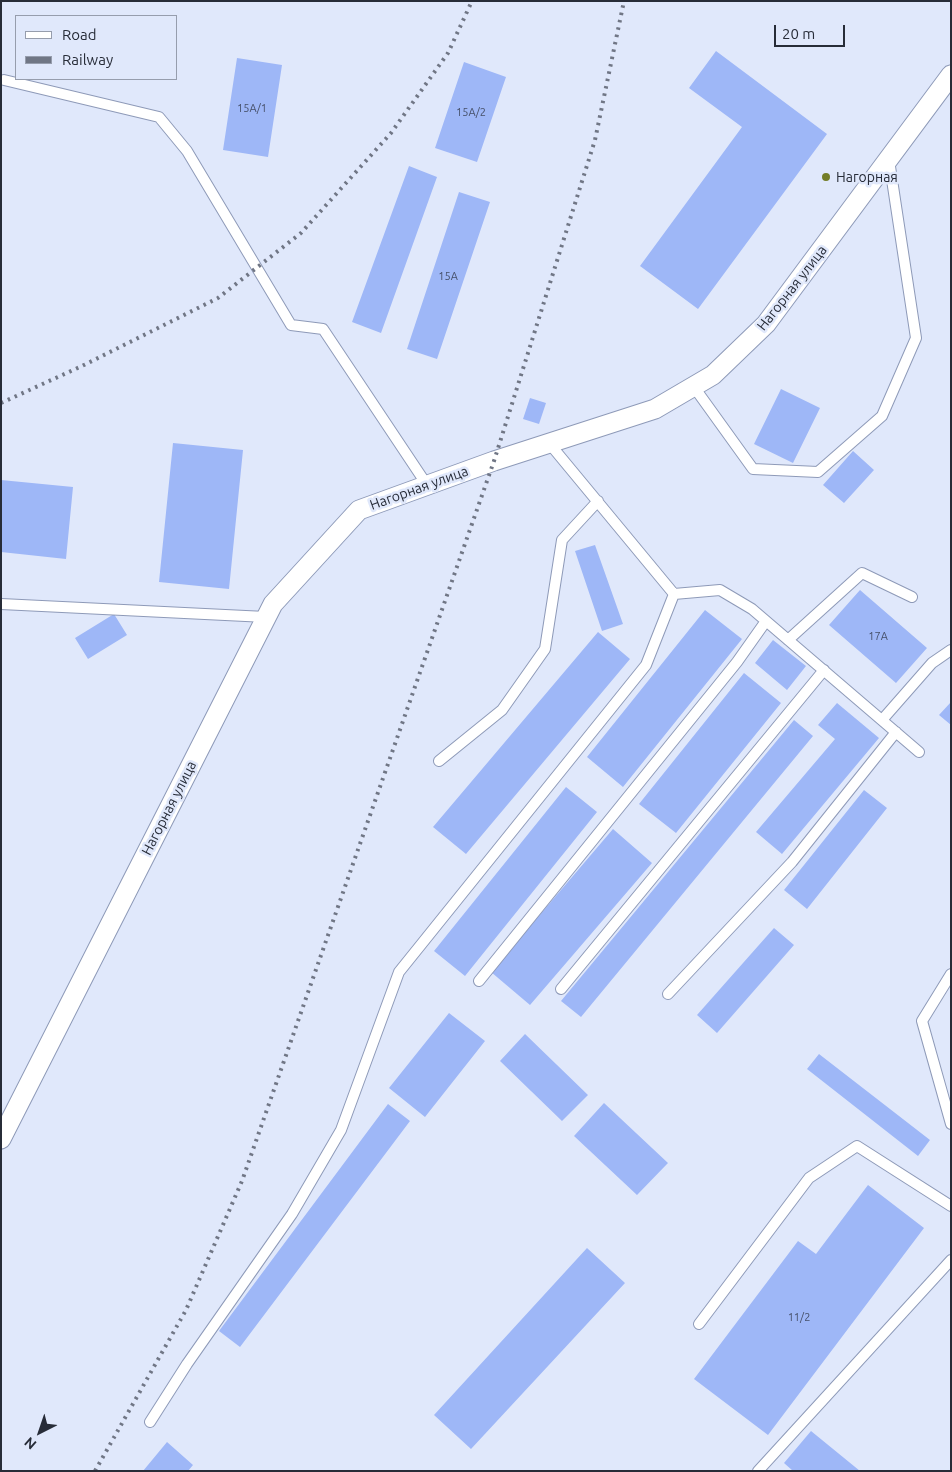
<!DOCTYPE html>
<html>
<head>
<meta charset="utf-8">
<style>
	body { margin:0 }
	#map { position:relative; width:952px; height:1472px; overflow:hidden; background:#e0e8fb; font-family:Ubuntu,sans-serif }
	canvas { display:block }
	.frame { position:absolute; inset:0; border:2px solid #272c38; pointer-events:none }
	.legend { position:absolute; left:15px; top:15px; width:162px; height:65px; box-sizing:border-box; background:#e0e8fb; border:1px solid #969dad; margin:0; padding:6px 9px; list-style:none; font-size:15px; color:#272c38 }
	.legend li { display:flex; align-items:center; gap:10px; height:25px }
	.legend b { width:25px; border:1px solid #969dad }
	.north { position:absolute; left:15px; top:1407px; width:50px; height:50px; -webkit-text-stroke:4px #e0e8fb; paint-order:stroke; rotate:221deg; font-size:14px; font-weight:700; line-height:20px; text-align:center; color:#272c38 }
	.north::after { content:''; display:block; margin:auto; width:18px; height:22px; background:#272c38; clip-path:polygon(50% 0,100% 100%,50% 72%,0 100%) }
	.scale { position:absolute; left:774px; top:25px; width:71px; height:22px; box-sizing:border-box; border:2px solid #272c38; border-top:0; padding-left:6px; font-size:15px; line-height:18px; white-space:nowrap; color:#272c38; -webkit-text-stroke:4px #e0e8fb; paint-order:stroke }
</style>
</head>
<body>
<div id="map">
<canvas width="952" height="1472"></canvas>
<div class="frame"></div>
<ul class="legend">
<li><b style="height:6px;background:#fff"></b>Road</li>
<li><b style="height:6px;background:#707685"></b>Railway</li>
</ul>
<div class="north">N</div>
<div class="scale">20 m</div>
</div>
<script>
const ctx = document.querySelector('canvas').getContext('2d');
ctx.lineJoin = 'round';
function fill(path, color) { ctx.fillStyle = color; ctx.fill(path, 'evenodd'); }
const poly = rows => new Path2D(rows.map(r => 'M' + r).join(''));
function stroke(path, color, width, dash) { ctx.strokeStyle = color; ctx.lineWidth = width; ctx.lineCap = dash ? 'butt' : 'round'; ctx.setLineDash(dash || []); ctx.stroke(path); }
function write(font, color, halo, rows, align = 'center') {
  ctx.font = font + ' Ubuntu,sans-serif'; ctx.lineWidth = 5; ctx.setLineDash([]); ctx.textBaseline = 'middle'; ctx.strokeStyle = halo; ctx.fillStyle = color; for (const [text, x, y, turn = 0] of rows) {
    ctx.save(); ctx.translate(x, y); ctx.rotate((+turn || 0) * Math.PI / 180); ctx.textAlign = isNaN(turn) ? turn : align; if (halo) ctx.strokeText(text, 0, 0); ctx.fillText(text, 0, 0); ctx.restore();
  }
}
fill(poly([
	[716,51,827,134,698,309,640,266,742,127,689,88],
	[237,58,282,65,268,157,223,150],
	[464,62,506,77,477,162,435,148],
	[409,166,437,177,381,333,352,322],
	[459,192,490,202,437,359,407,349],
	[781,389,820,408,793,463,754,444],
	[530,398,546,403,539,424,523,419],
	[173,443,243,450,229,589,159,582],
	[853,451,874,470,844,503,823,485],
	[1,480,73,487,66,559,1,552],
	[595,545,623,624,602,631,575,551],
	[860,590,927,648,896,683,829,625],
	[705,610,742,639,623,787,587,757],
	[114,614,127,635,88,659,75,638],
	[598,632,630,659,466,854,433,827],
	[773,640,806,666,787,690,755,663],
	[744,673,781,703,676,833,639,804],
	[951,702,951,725,939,715],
	[837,703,879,738,782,854,756,832,835,739,818,725],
	[794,720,813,736,581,1017,561,1001],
	[566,787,597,812,465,976,434,951],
	[864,790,887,808,807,909,784,890],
	[613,829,652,863,530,1005,491,972],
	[774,928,794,945,717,1033,697,1015],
	[449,1013,485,1041,425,1117,389,1088],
	[525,1034,588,1095,562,1121,500,1061],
	[819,1054,930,1140,918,1156,807,1069],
	[604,1103,668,1163,637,1195,574,1136],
	[388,1104,410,1121,240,1347,219,1331],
	[868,1185,924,1228,768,1435,694,1379,798,1241,816,1254],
	[587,1248,625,1283,471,1449,434,1415],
	[811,1431,860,1471,793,1471,784,1463],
	[167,1442,193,1465,188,1471,143,1471]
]), '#9eb7f7');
const service = poly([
	[4,80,159,117,187,151,291,325,323,329,427,485],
	[694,387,753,469,818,472,882,416,916,338,889,160],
	[549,443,674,594,720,590,752,609,919,752],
	[1,604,266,617],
	[788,640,862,573,912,597],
	[882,720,932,663,951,650],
	[439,761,502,710,545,649,562,540,598,501],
	[951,974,922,1021,951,1124],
	[479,981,737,662,766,621],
	[561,989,824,670],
	[668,994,792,862,896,732],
	[699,1324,809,1178,857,1146,951,1206],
	[150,1422,187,1364,292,1214,341,1130,399,972,646,665,674,594],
	[758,1471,951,1260]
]);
const minor = poly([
	[1,1139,273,604,359,510,494,461,655,409,713,375,766,324,951,75]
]);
stroke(service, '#8e9ab8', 12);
stroke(minor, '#8e9ab8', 21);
stroke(service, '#fff', 10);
stroke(minor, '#fff', 19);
stroke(poly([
	[1,403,82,366,218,298,301,233,391,133,448,53,472,1],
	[95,1471,186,1310,242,1181,494,461,595,140,624,1]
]), '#707685', 4, [2.5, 5]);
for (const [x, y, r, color] of [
	[826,177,5,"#737d28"]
]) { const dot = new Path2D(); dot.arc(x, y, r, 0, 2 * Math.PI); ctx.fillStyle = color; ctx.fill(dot); stroke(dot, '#e0e8fb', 2); }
write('11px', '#454f68', null, [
	["15А/1",252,108],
	["15А/2",471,112],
	["15А",448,276],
	["17А",878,636],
	["11/2",799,1317]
]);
write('14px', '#272c38', '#e0e8fb', [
	["Нагорная",836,177]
], 'left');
write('14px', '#272c38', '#e0e8fb', [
	["Нагорная улица",792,288,-52],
	["Нагорная улица",419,488,-20],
	["Нагорная улица",169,808,-63]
]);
</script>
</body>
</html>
